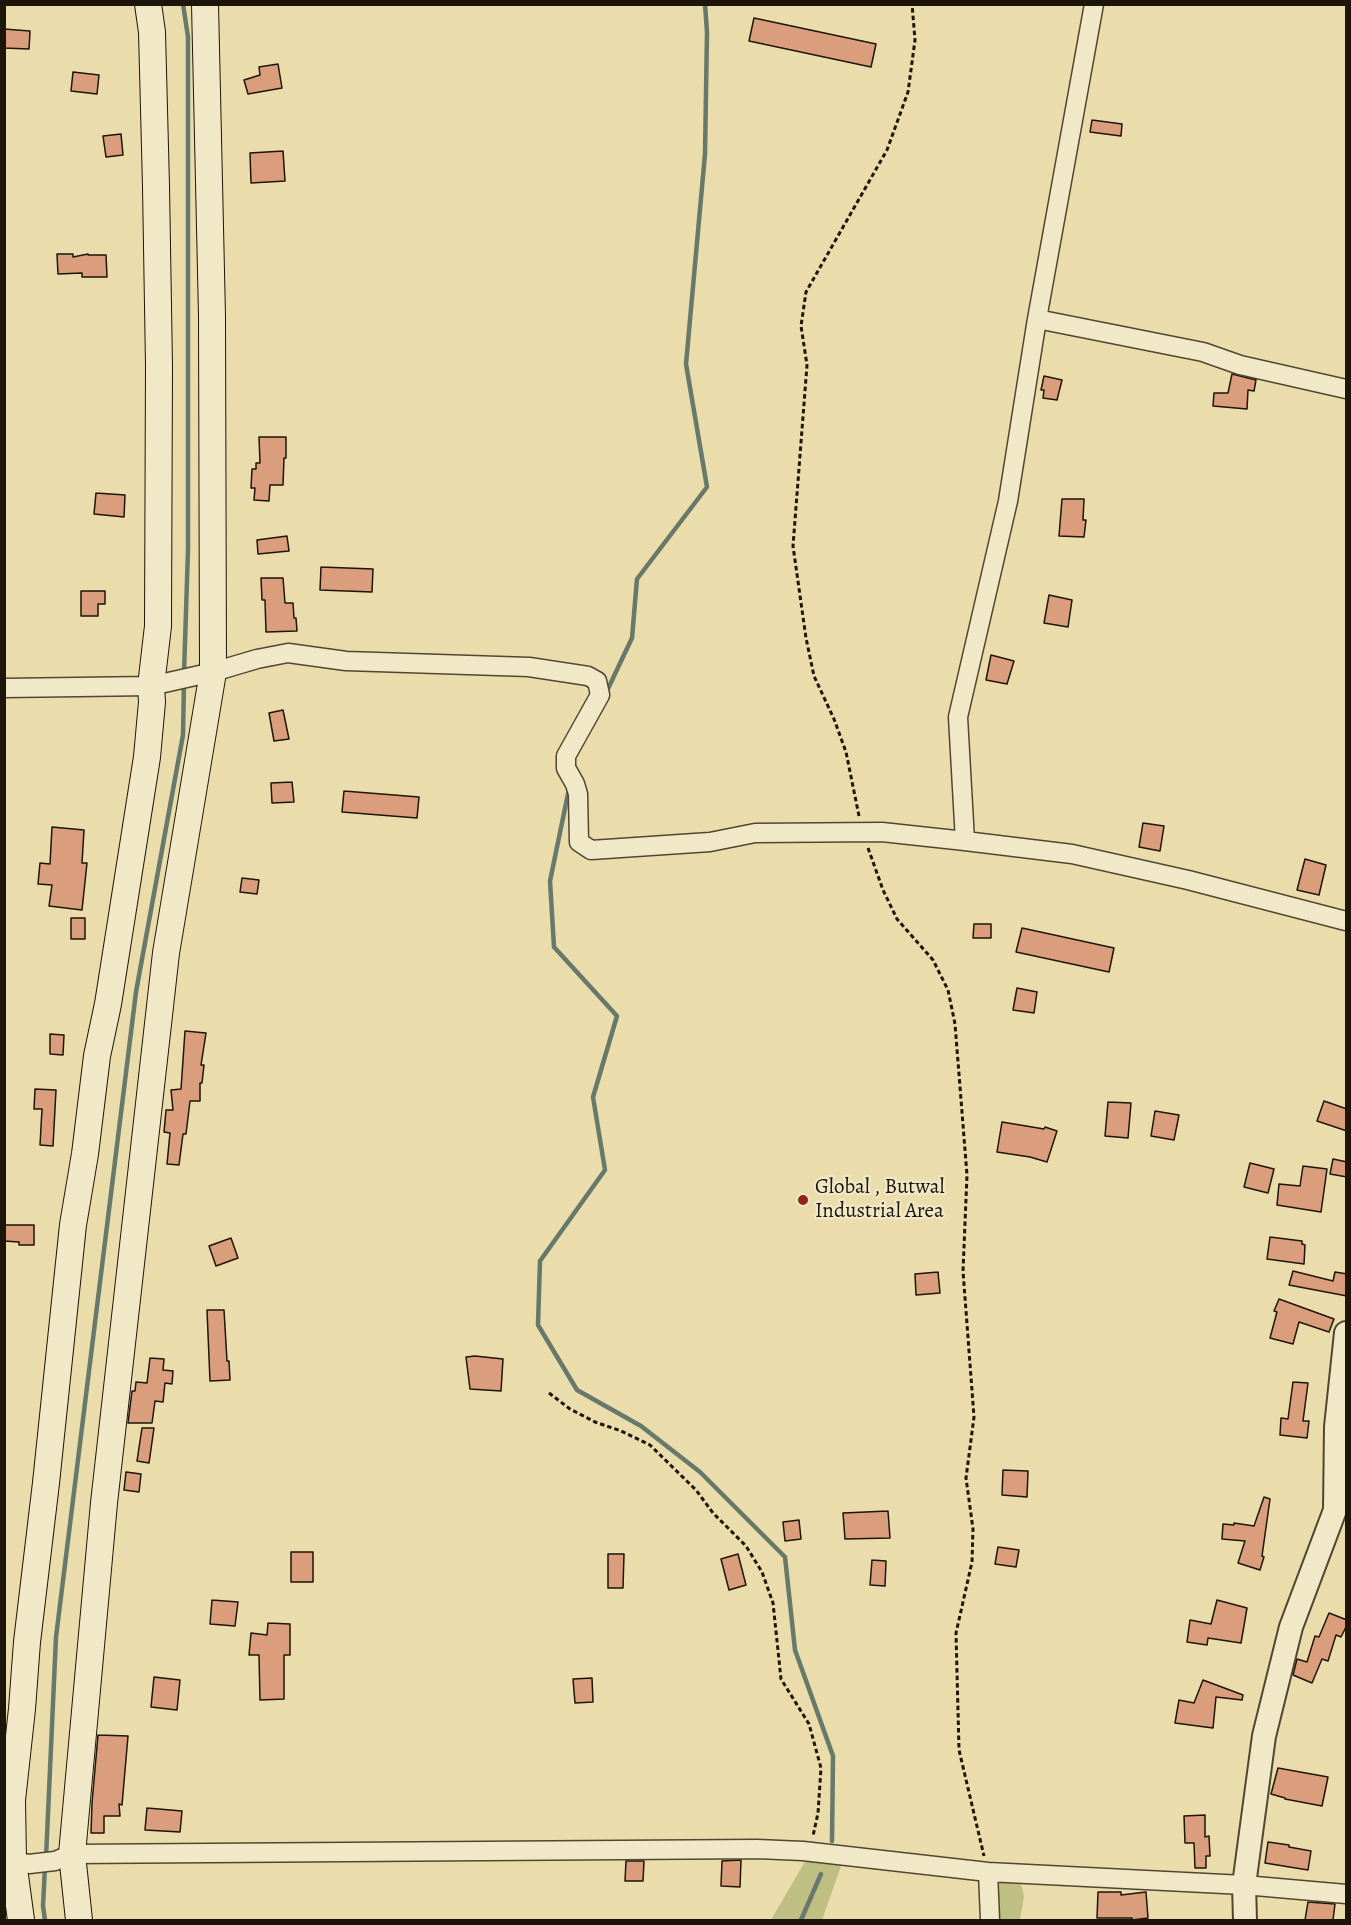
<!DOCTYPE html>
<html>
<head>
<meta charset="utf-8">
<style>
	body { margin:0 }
	#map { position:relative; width:1351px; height:1925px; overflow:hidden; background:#eadcab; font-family:Alegreya,serif }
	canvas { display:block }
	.frame { position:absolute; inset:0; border:6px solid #1d1509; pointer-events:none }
</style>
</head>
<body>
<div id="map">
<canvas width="1351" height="1925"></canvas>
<div class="frame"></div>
</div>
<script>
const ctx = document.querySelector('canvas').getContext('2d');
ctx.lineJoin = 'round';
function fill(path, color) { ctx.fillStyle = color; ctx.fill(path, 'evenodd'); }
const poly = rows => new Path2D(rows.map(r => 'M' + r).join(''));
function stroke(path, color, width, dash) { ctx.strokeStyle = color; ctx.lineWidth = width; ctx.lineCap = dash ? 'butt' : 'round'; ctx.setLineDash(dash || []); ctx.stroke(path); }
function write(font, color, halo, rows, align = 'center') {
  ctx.font = font + ' Alegreya,serif'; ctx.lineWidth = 4.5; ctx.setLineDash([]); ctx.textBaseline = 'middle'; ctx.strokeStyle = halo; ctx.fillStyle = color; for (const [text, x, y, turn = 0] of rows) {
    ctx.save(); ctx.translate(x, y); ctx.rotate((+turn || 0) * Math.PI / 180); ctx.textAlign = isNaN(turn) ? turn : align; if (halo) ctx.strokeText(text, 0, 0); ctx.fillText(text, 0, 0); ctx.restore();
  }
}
fill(poly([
	[807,1858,841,1866,822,1920,771,1920],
	[993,1877,1020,1880,1024,1896,1020,1920,994,1920]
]), '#bfbe83');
stroke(poly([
	[183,4,188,37,188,550,184,673],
	[605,695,632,638,637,579,707,487,686,364,705,154,707,32,705,4],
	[569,789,550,881,554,947,617,1016,593,1097,605,1170,540,1261,538,1325,577,1390,641,1426,700,1472,785,1557,795,1650,833,1756,832,1841],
	[46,1858,56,1637,136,992,183,735,184,682],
	[45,1866,43,1906,45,1920],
	[801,1920,821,1874]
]), '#67796b', 4.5);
const building = poly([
	[754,18,876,44,871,67,749,41,754,18],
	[4,29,30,31,29,49,4,48,4,29],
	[278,64,282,88,248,94,244,80,260,75,259,67,278,64],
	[73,72,99,75,97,94,71,91,73,72],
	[1092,120,1122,124,1121,136,1090,132,1092,120],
	[121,134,123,155,106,157,103,136,121,134],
	[283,151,285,181,251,183,250,153,283,151],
	[57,254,73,254,73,257,88,254,88,255,106,255,107,277,82,277,82,273,58,274,57,254],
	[1232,374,1256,380,1254,391,1248,390,1247,409,1213,406,1214,393,1228,393,1232,374],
	[1044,376,1062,380,1057,400,1043,398,1044,390,1041,390,1044,376],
	[259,437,286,437,286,458,284,458,283,485,270,485,269,501,254,500,255,488,251,488,252,469,256,469,256,463,260,463,259,437],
	[96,493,125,495,124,517,94,514,96,493],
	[1062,499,1084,499,1083,520,1086,520,1084,537,1059,536,1062,499],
	[287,536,289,551,258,554,257,540,287,536],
	[321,567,373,569,372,592,320,590,321,567],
	[261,578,283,578,285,603,293,603,294,618,296,618,297,631,266,632,265,600,262,600,261,578],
	[81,591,105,591,105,604,98,604,98,616,81,616,81,591],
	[1049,595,1072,600,1068,627,1044,623,1049,595],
	[991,655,1014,661,1007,684,986,680,991,655],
	[283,710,289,739,274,741,269,713,283,710],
	[292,782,294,802,272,803,271,783,292,782],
	[344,791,419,797,417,818,342,812,344,791],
	[1143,823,1164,826,1160,851,1139,847,1143,823],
	[52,827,84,830,82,863,87,863,82,910,49,906,52,885,38,884,40,863,50,864,52,827],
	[1305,859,1326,865,1319,895,1297,890,1305,859],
	[242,878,259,880,257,894,240,892,242,878],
	[71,918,85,918,85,939,71,939,71,918],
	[974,924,991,924,991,938,973,938,974,924],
	[1022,928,1114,948,1109,972,1016,952,1022,928],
	[1017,988,1037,992,1034,1013,1013,1010,1017,988],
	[185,1031,206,1033,201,1065,204,1065,202,1083,200,1083,200,1101,190,1101,186,1134,183,1134,179,1165,167,1164,170,1133,164,1132,166,1110,173,1110,171,1090,181,1089,185,1031],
	[50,1034,64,1035,63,1055,50,1054,50,1034],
	[35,1089,56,1090,53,1146,40,1145,42,1109,34,1109,35,1089],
	[1324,1101,1347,1109,1347,1131,1317,1121,1324,1101],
	[1108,1102,1131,1103,1128,1138,1105,1136,1108,1102],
	[1155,1111,1179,1115,1174,1140,1151,1136,1155,1111],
	[1002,1122,1044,1129,1045,1127,1057,1131,1047,1162,1030,1157,997,1152,1002,1122],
	[1333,1159,1347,1162,1347,1177,1330,1174,1333,1159],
	[1250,1163,1274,1169,1268,1193,1244,1187,1250,1163],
	[1303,1166,1327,1169,1321,1212,1277,1205,1279,1184,1300,1186,1303,1166],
	[4,1225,34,1225,34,1245,19,1245,19,1242,4,1241,4,1225],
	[1270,1237,1302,1241,1302,1244,1305,1245,1304,1264,1267,1259,1270,1237],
	[231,1238,238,1258,216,1266,209,1246,231,1238],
	[1293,1271,1333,1281,1335,1272,1347,1274,1347,1296,1289,1285,1293,1271],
	[938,1272,940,1293,916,1295,915,1274,938,1272],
	[1279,1299,1334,1319,1329,1332,1299,1322,1293,1344,1270,1338,1277,1312,1274,1311,1279,1299],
	[207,1310,224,1310,227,1361,229,1361,230,1380,210,1381,207,1310],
	[475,1356,503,1359,501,1391,470,1389,466,1357,475,1356],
	[150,1358,164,1359,163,1370,173,1371,172,1384,165,1383,163,1402,155,1401,152,1423,128,1423,132,1391,135,1391,136,1382,147,1383,150,1358],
	[1293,1382,1308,1383,1303,1421,1309,1421,1307,1438,1280,1435,1281,1418,1288,1419,1293,1382],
	[142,1428,154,1428,149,1463,137,1461,142,1428],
	[1003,1470,1028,1471,1027,1497,1002,1495,1003,1470],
	[126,1472,141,1474,139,1492,124,1490,126,1472],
	[1264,1497,1270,1499,1262,1556,1264,1557,1260,1570,1238,1563,1245,1541,1222,1539,1223,1524,1234,1525,1234,1523,1254,1526,1264,1497],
	[888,1511,890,1538,845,1539,843,1513,888,1511],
	[799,1520,801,1539,785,1541,783,1522,799,1520],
	[998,1547,1019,1550,1016,1567,995,1564,998,1547],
	[291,1552,313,1552,313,1582,291,1582,291,1552],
	[608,1554,624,1554,623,1588,608,1588,608,1554],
	[738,1554,746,1585,729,1590,721,1559,738,1554],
	[872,1560,886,1561,885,1586,870,1585,872,1560],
	[212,1600,238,1602,235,1626,210,1624,212,1600],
	[1217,1600,1247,1608,1241,1643,1208,1638,1207,1645,1187,1642,1190,1620,1211,1624,1217,1600],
	[1329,1613,1347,1620,1347,1625,1341,1637,1336,1635,1328,1661,1322,1659,1312,1683,1293,1675,1297,1659,1307,1662,1315,1636,1319,1637,1329,1613],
	[268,1623,290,1624,290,1655,284,1655,284,1699,260,1700,259,1655,249,1655,251,1633,267,1635,268,1623],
	[154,1677,180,1680,177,1710,151,1707,154,1677],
	[592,1678,593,1702,575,1703,573,1679,592,1678],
	[1203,1680,1243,1695,1242,1700,1216,1697,1213,1728,1175,1723,1179,1700,1194,1703,1203,1680],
	[98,1735,128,1736,122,1805,119,1804,120,1816,104,1816,104,1833,91,1833,92,1803,98,1735],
	[1278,1768,1328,1777,1322,1806,1285,1799,1285,1798,1271,1794,1278,1768],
	[147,1808,182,1811,180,1832,145,1830,147,1808],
	[1205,1815,1205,1837,1209,1836,1210,1856,1206,1856,1206,1868,1195,1868,1194,1843,1185,1843,1184,1816,1205,1815],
	[1268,1842,1289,1845,1289,1847,1311,1851,1308,1870,1265,1863,1268,1842],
	[741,1860,740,1887,721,1886,722,1861,741,1860],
	[626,1861,644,1861,643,1881,625,1881,626,1861],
	[1098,1892,1121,1892,1121,1895,1146,1892,1148,1918,1132,1920,1132,1918,1097,1918,1098,1892],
	[1308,1902,1335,1904,1333,1920,1305,1920,1308,1902]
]);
fill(building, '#da9e7d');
stroke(building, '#1d1509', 1.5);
const minor = poly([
	[1037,319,1094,4],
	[4,688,151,686,213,672,257,659,288,653,346,661,529,667,588,676,597,681,600,695,566,756,566,768,575,784,578,794,579,842,591,850,710,842,755,833,882,832,965,841,958,717,1008,501,1037,319,1203,352,1240,365,1346,389],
	[965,841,1072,854,1188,880,1346,921],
	[13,1861,29,1864,55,1861,72,1854,757,1849,803,1851,988,1872,1244,1885,1346,1894],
	[988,1872,990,1920]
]);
const tertiary = poly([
	[1245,1920,1244,1885,1264,1736,1291,1627,1335,1510,1336,1427,1346,1333]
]);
const secondary = poly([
	[21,1920,13,1861,12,1800,22,1709,27,1642,46,1483,73,1225,85,1154,97,1056,108,1004,147,757,152,702,151,686,158,626,159,366,156,186,152,32,148,4],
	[79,1920,72,1854,104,1503,166,953,213,672,212,316,205,4]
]);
stroke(minor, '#504732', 21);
stroke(tertiary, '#504732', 26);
stroke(secondary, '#1d1509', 28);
stroke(poly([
	[859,816,846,752,834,719,814,676,806,638,793,546,807,365,801,326,806,292,887,150,908,92,915,40,912,4],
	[868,848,883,890,897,919,933,960,948,990,955,1024,967,1175,963,1271,974,1417,966,1478,973,1529,972,1562,956,1633,959,1750,984,1856],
	[549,1393,570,1409,595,1422,621,1431,650,1445,696,1490,713,1513,746,1546,762,1572,773,1603,781,1679,809,1724,821,1768,818,1813,813,1836]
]), '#1d1509', 3, [4.5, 3]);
stroke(minor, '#f1e8c8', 18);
stroke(tertiary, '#f1e8c8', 22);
stroke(secondary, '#f1e8c8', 26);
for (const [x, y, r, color] of [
	[803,1200,6,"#8f2418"]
]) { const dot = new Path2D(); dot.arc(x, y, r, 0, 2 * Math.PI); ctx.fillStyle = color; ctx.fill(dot); stroke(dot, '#f1e8c8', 2); }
write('21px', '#1d1509', '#f1e8c8', [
	["Global , Butwal",815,1188],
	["Industrial Area",815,1212]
], 'left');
</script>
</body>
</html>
